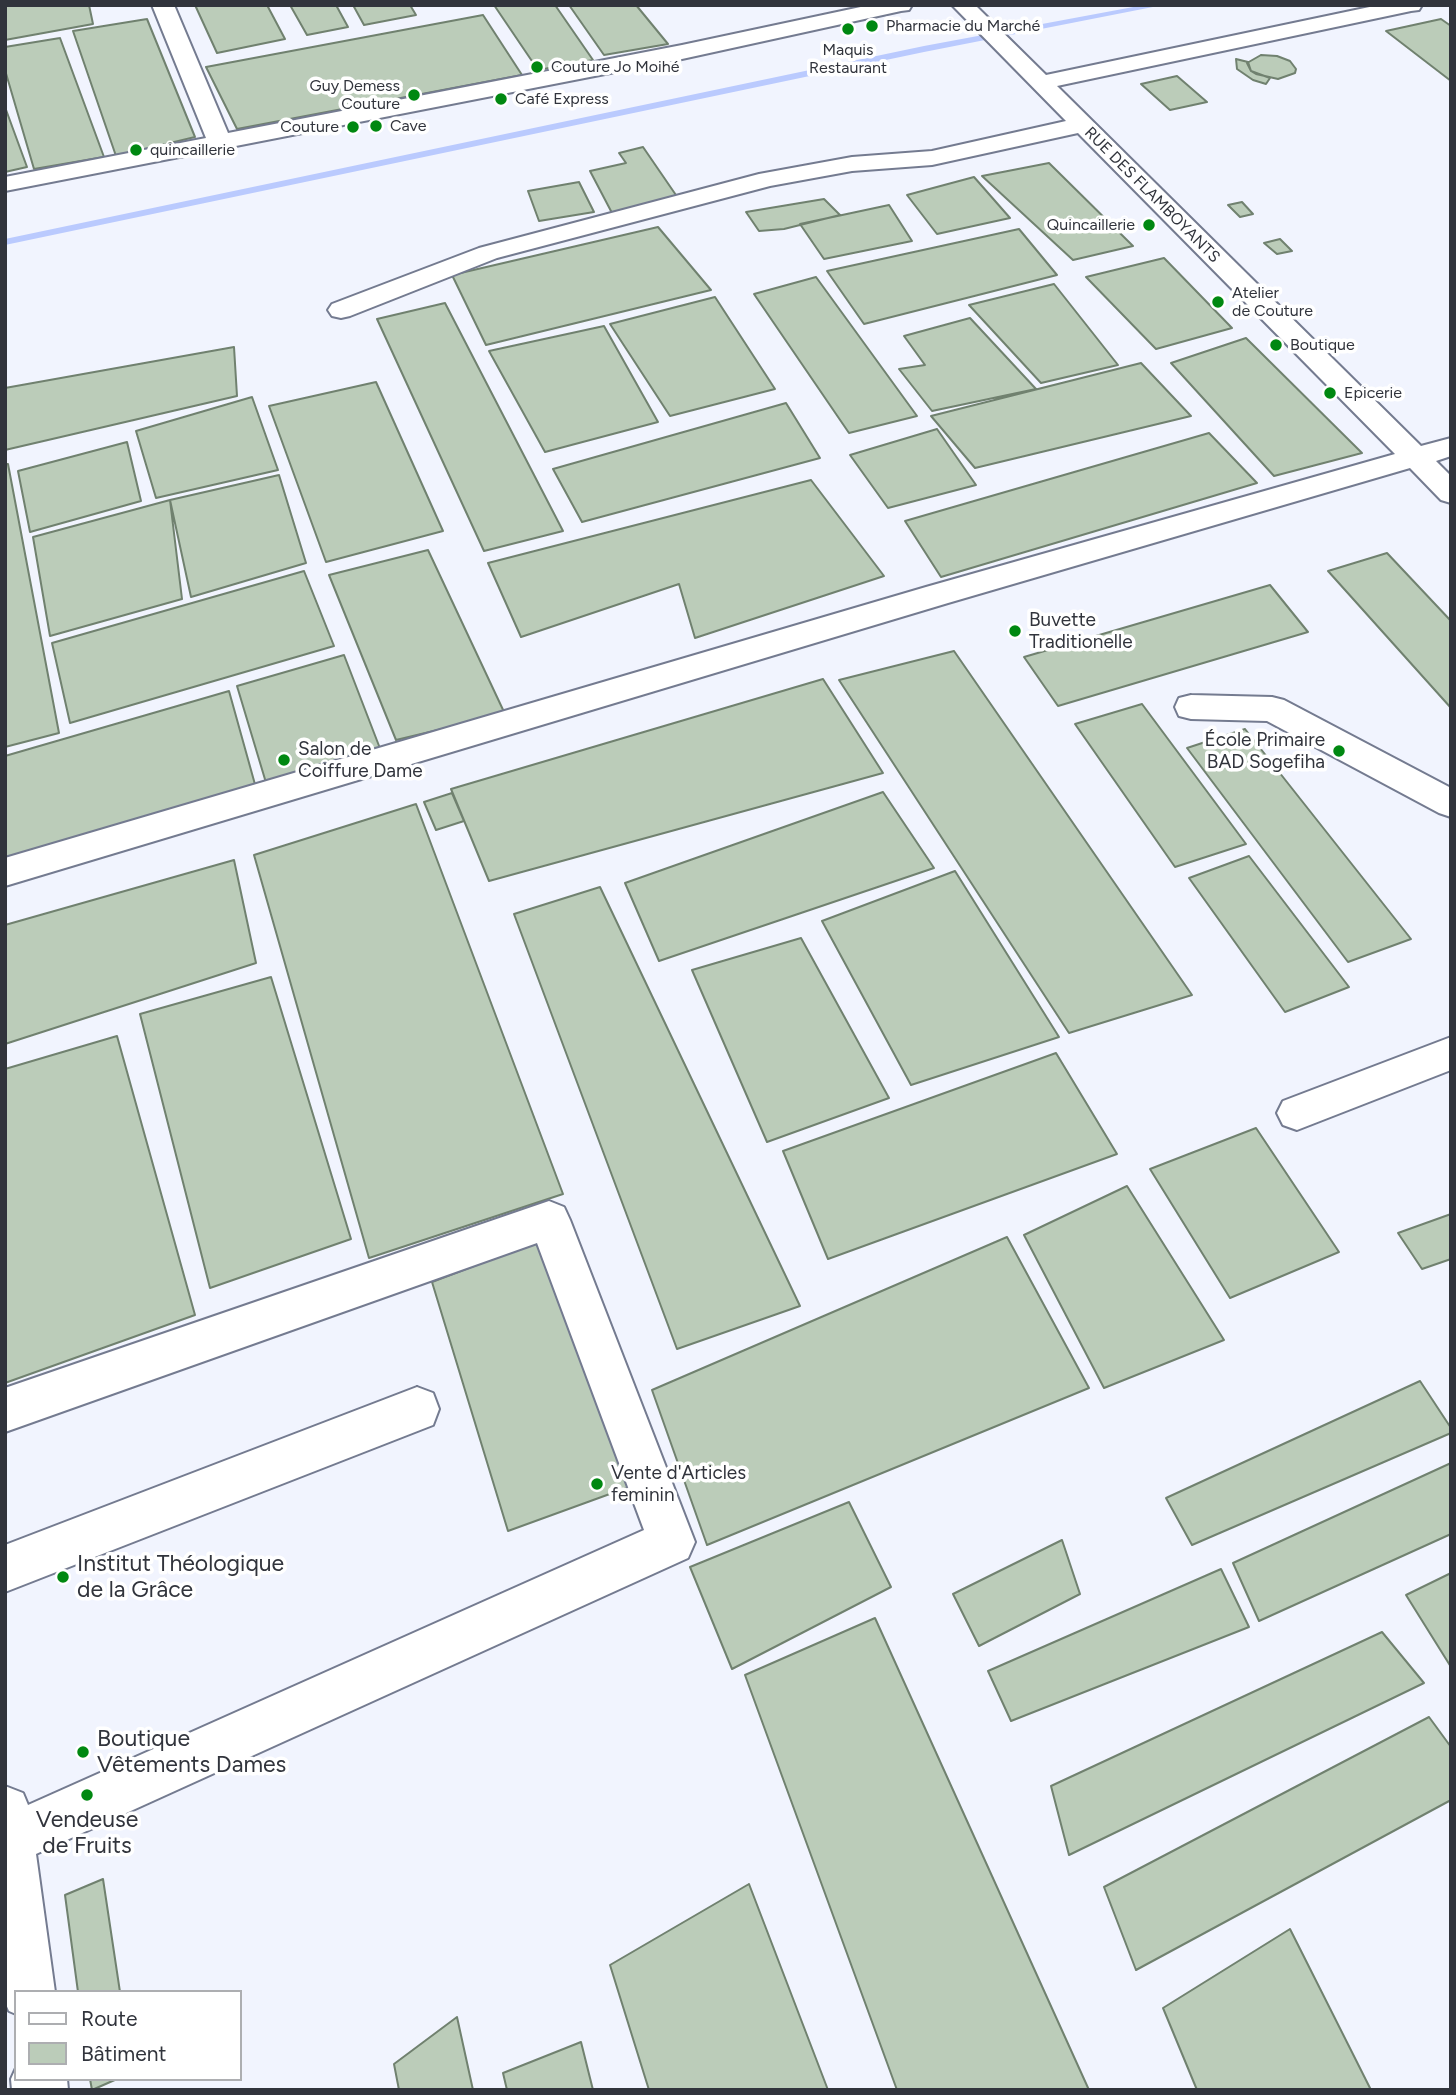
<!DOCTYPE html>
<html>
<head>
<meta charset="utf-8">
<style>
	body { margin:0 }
	#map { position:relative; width:1456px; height:2095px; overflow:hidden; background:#f1f4fe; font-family:Figtree,sans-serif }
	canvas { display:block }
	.frame { position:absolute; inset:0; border:7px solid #31343c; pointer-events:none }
	.legend { position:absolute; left:14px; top:1990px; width:228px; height:91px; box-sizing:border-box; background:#fff; border:2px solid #adaeb1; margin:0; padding:9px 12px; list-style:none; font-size:21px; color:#31343c }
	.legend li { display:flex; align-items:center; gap:14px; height:35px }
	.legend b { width:35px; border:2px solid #adaeb1 }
</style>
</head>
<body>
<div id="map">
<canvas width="1456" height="2095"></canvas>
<div class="frame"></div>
<ul class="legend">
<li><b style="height:9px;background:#fff"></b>Route</li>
<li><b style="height:19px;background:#bbccb9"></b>Bâtiment</li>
</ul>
</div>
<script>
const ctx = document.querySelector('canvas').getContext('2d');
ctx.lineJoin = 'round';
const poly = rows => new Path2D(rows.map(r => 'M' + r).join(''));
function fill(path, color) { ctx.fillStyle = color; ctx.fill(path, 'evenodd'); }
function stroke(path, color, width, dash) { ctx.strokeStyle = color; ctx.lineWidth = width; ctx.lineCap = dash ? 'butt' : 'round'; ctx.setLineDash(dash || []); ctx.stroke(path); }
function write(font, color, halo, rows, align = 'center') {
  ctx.font = font + ' Figtree,sans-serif'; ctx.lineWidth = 7; ctx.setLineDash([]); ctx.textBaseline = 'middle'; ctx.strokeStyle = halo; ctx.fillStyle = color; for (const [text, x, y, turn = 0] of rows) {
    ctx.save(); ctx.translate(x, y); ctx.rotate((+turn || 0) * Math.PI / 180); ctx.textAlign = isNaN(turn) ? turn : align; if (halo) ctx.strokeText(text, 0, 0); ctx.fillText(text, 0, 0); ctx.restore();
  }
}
fill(poly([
	[1144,5,1163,5,924,52,5,245,5,239,924,46,1144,5]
]), '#bacafe');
const building = poly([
	[5,5,89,5,93,24,5,40,5,5],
	[195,5,267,5,285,39,217,53,195,5],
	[290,5,336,5,348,27,307,35,290,5],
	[353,5,410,5,416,15,364,25,353,5],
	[494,5,555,5,593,60,538,70,494,5],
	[569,5,636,5,668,44,604,55,569,5],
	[483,15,522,75,237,129,206,67,483,15],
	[147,19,195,137,116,156,73,31,147,19],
	[1441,19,1451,26,1451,81,1386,31,1441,19],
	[60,38,104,157,34,169,5,70,5,47,60,38],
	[1261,55,1277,56,1290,61,1296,69,1295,73,1278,79,1256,74,1251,71,1247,63,1261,55],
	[1236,59,1248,62,1251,71,1270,78,1266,84,1253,80,1237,69,1236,59],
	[1177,76,1207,102,1170,110,1141,84,1177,76],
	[5,107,27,167,5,172,5,107],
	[643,147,678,198,612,213,590,171,626,163,619,153,643,147],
	[1049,163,1133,246,1073,260,982,176,1049,163],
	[974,177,1010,218,937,234,907,195,974,177],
	[579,182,594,212,539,221,528,191,579,182],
	[824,199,840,215,784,229,759,231,746,212,824,199],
	[1242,202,1253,214,1240,217,1228,205,1242,202],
	[889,205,912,241,824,259,800,224,889,205],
	[658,227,711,290,486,345,452,275,658,227],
	[1019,229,1057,275,864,324,827,271,1019,229],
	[1280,239,1292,251,1277,254,1264,243,1280,239],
	[1164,258,1232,328,1156,349,1086,277,1164,258],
	[816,277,917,416,849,433,754,294,816,277],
	[1054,284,1118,365,1041,383,969,305,1054,284],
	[715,297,775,389,670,416,610,324,715,297],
	[445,303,563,531,484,551,377,319,445,303],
	[970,318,1036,389,932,411,899,369,925,365,904,336,970,318],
	[604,326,658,422,545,452,489,351,604,326],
	[1246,338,1362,453,1274,476,1171,363,1246,338],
	[234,347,237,396,5,450,5,388,234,347],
	[1141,363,1191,416,975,468,931,416,1141,363],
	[376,382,443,531,326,562,269,406,376,382],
	[252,397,278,470,156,498,136,431,252,397],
	[786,403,820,458,582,522,553,469,786,403],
	[937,429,976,485,888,508,850,455,937,429],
	[1209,433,1257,483,941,577,905,521,1209,433],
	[127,442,141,501,30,532,18,471,127,442],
	[5,464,8,464,59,733,5,747,5,464],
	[279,475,306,563,191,597,170,500,279,475],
	[811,480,884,576,695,638,679,584,521,637,488,563,811,480],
	[170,500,182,599,50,636,33,537,170,500],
	[428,550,505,714,396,740,329,575,428,550],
	[1387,553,1451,621,1451,708,1328,571,1387,553],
	[304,571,334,646,70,723,52,643,304,571],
	[1270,585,1308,632,1058,706,1024,657,1270,585],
	[954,651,1192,995,1069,1033,839,680,954,651],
	[344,655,381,751,267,786,237,686,344,655],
	[823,679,883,773,489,881,451,789,823,679],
	[229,691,256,788,5,858,5,756,229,691],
	[1142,704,1246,844,1175,867,1075,724,1142,704],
	[1245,729,1411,939,1348,962,1187,748,1245,729],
	[883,792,934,868,659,961,625,883,883,792],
	[452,793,464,821,436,830,424,802,452,793],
	[416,804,563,1194,369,1258,254,855,416,804],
	[1249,856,1349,987,1285,1012,1189,878,1249,856],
	[234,860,256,963,5,1044,5,925,234,860],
	[955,871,1059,1037,911,1085,822,921,955,871],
	[600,887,800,1306,677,1349,514,914,600,887],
	[801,938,889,1098,767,1142,692,970,801,938],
	[271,977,351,1239,210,1288,140,1014,271,977],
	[117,1036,195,1315,5,1383,5,1069,117,1036],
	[1056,1053,1117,1154,828,1259,783,1151,1056,1053],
	[1256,1128,1339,1252,1230,1298,1150,1169,1256,1128],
	[1127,1186,1224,1340,1104,1388,1024,1235,1127,1186],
	[1451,1214,1451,1259,1422,1269,1398,1233,1451,1214],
	[1007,1237,1089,1388,707,1545,652,1390,1007,1237],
	[542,1240,629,1487,508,1531,432,1282,542,1240],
	[1420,1381,1451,1428,1451,1433,1192,1545,1166,1498,1420,1381],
	[1451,1463,1451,1534,1259,1621,1233,1563,1451,1463],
	[849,1502,891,1587,732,1669,690,1567,849,1502],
	[1062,1540,1080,1594,979,1646,953,1594,1062,1540],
	[1221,1569,1249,1627,1011,1721,988,1671,1221,1569],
	[1451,1573,1451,1667,1406,1595,1451,1573],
	[875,1618,1089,2090,897,2090,745,1675,875,1618],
	[1382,1632,1424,1683,1069,1855,1051,1786,1382,1632],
	[1429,1717,1451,1747,1451,1800,1136,1970,1104,1887,1429,1717],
	[103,1879,120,1992,78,1992,65,1895,103,1879],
	[749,1884,828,2090,649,2090,610,1965,749,1884],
	[1290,1929,1371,2090,1197,2090,1163,2008,1290,1929],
	[457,2017,473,2090,399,2090,394,2064,457,2017],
	[581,2042,593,2090,507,2090,503,2073,581,2042],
	[90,2079,117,2079,92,2090,90,2079]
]);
fill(building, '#bbccb9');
stroke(building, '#70816f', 2);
const minor = poly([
	[152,5,174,5,228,133,682,45,870,5,912,5,909,10,901,11,682,59,5,191,5,177,206,138,152,5],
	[952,5,975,5,1046,75,1379,5,1422,5,1419,10,1411,11,1057,86,1421,446,1451,438,1451,456,1436,461,1451,476,1451,503,1441,500,1410,468,948,603,5,886,5,858,926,587,1395,454,1078,133,932,165,852,171,770,186,497,258,350,316,341,318,332,316,328,310,332,304,479,248,759,174,852,157,932,151,1066,121,952,5],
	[1191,695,1272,697,1284,700,1451,788,1451,817,1439,813,1267,721,1191,719,1179,716,1175,707,1179,698,1191,695],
	[1451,1037,1451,1070,1297,1130,1283,1125,1277,1113,1283,1101,1451,1037],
	[549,1201,564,1207,570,1220,695,1542,688,1558,36,1854,55,1992,16,1992,16,2014,9,2011,5,2002,5,1786,23,1793,28,1805,644,1530,537,1243,5,1432,5,1388,549,1201],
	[417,1387,433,1393,439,1409,433,1425,5,1592,5,1545,417,1387],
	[16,2068,16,2079,67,2079,68,2090,12,2090,11,2079,16,2068]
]);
stroke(minor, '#747b90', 4);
fill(minor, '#fff');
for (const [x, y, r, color] of [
	[872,26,7,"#081"],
	[848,29,7,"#081"],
	[537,67,7,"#081"],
	[414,95,7,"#081"],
	[501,99,7,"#081"],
	[376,126,7,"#081"],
	[353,127,7,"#081"],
	[136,150,7,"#081"],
	[1149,225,7,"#081"],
	[1218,302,7,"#081"],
	[1276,345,7,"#081"],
	[1330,393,7,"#081"],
	[1015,631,7,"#081"],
	[1339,751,7,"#081"],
	[284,760,7,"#081"],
	[597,1484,7,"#081"],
	[63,1577,7,"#081"],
	[83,1752,7,"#081"],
	[87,1795,7,"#081"]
]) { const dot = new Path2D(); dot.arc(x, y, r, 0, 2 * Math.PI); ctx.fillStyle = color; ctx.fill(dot); stroke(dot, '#fff', 2.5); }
write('16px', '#31343c', '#fff', [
	["Pharmacie du Marché",886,26],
	["Maquis",848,50,"center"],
	["Restaurant",848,68,"center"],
	["Couture Jo Moihé",551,67],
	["Guy Demess",400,86,"right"],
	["Couture",400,104,"right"],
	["Café Express",515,99],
	["Cave",390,126],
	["Couture",339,127,"right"],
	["quincaillerie",150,150],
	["Quincaillerie",1135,225,"right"],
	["Atelier",1232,293],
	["de Couture",1232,311],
	["Boutique",1290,345],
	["Epicerie",1344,393]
], 'left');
write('16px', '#31343c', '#fff', [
	["RUE DES FLAMBOYANTS",1152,195,45]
]);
write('19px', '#31343c', '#fff', [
	["Buvette",1029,620],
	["Traditionelle",1029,642],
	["École Primaire",1325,740,"right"],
	["BAD Sogefiha",1325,762,"right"],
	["Salon de",298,749],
	["Coiffure Dame",298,771],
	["Vente d'Articles",611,1473],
	["feminin",611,1495]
], 'left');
write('23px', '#31343c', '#fff', [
	["Institut Théologique",77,1564],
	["de la Grâce",77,1590],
	["Boutique",97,1739],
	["Vêtements Dames",97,1765],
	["Vendeuse",87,1820,"center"],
	["de Fruits",87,1846,"center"]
], 'left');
</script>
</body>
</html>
